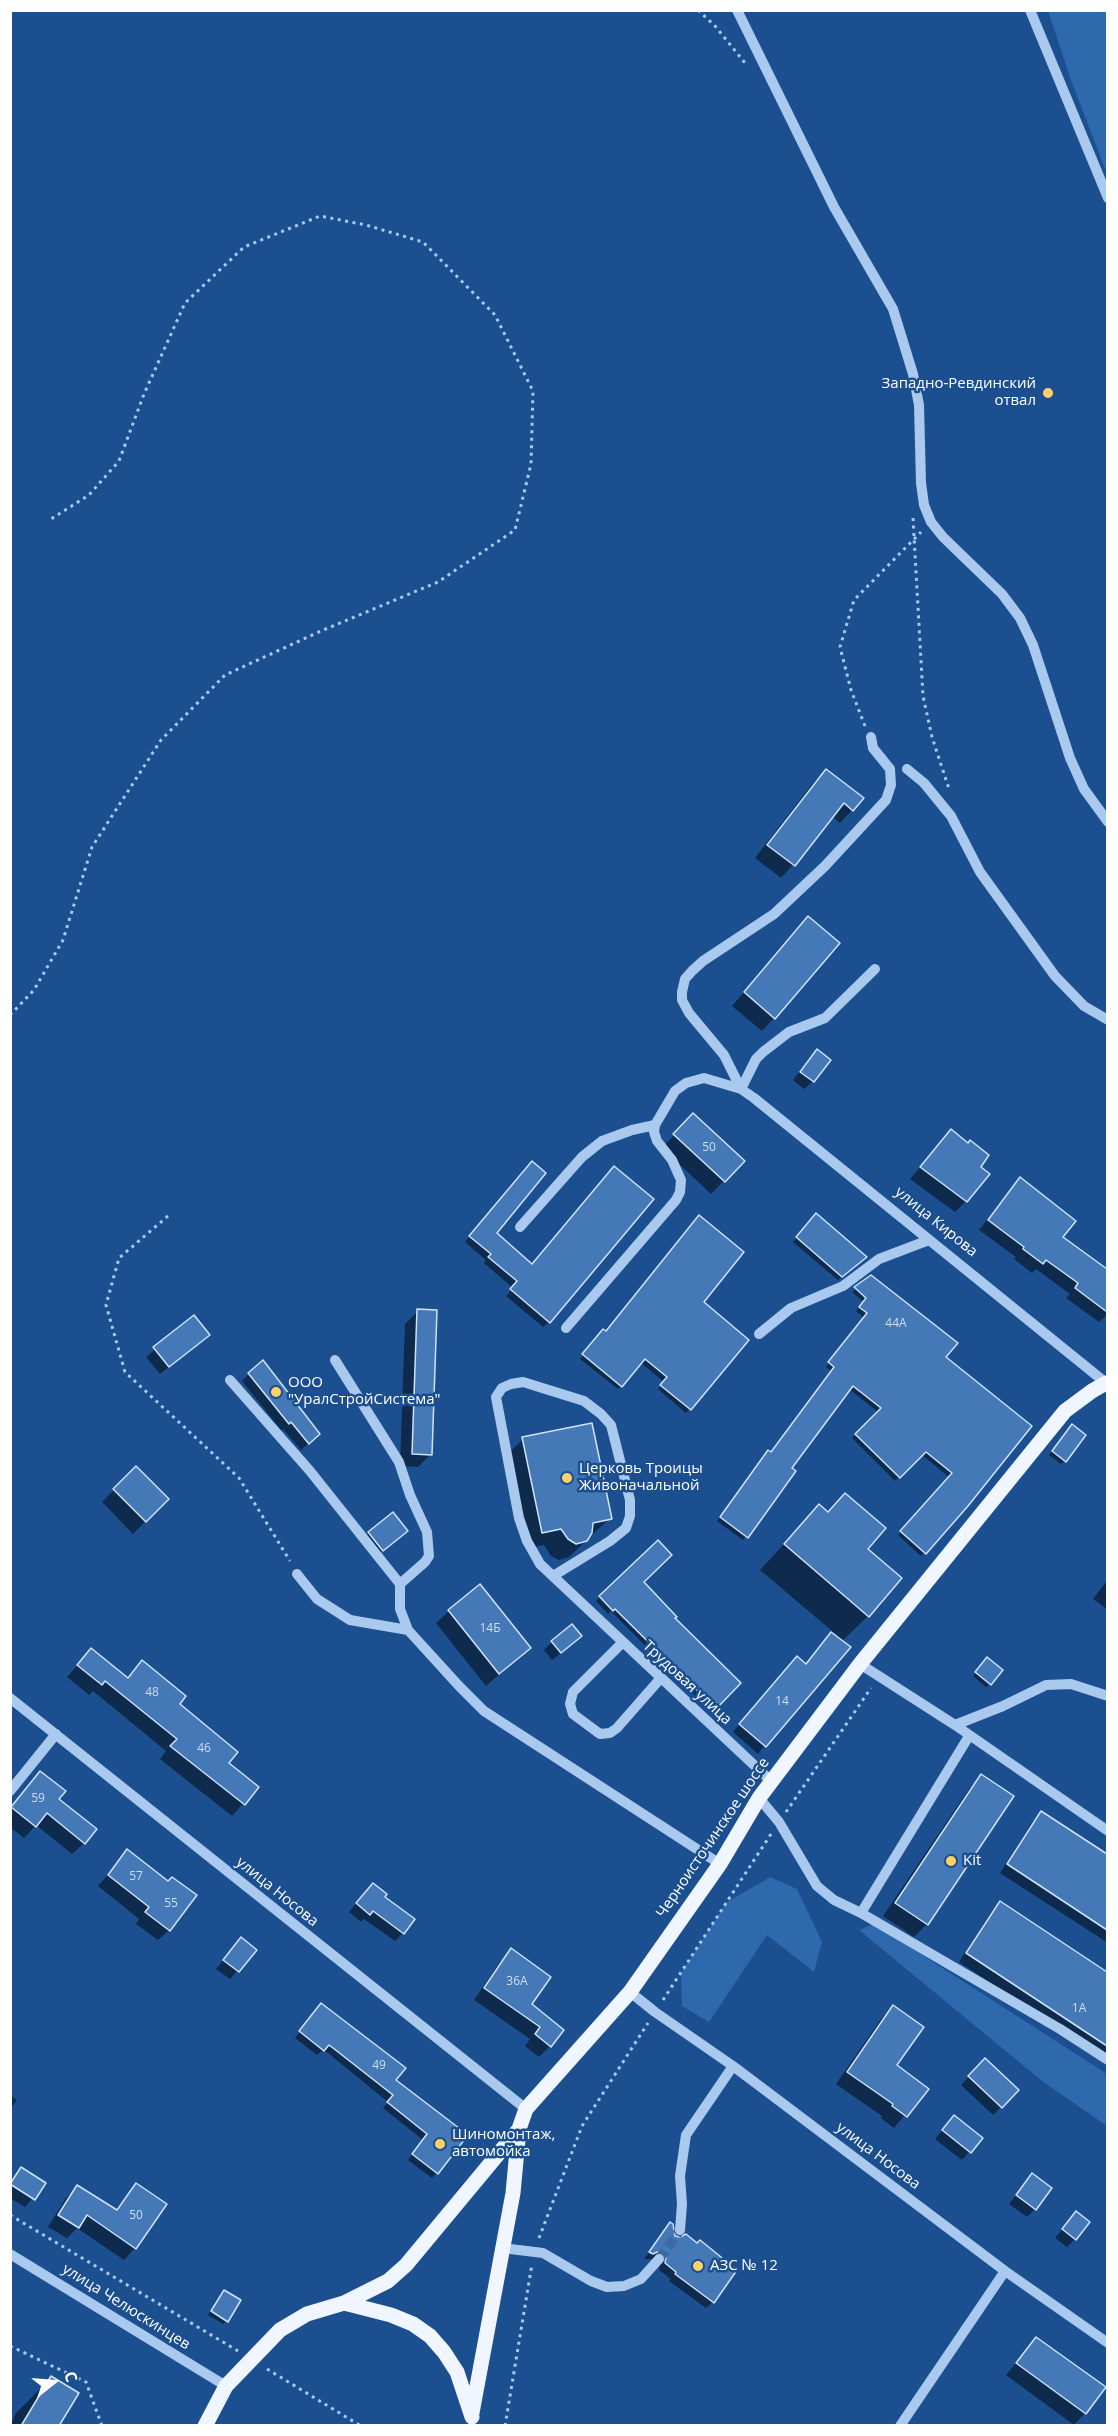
<!DOCTYPE html>
<html>
<head>
<meta charset="utf-8">
<style>
	body { margin:0 }
	#map { position:relative; width:1118px; height:2436px; overflow:hidden; background:#1b4f8f; font-family:"Open Sans",sans-serif }
	canvas { display:block }
	.frame { position:absolute; inset:0; border:12px solid #fff; pointer-events:none }
	.north { position:absolute; left:24px; top:2352px; width:60px; height:60px; -webkit-text-stroke:4px #1b4f8f; paint-order:stroke; rotate:73deg; font-size:16px; font-weight:700; line-height:24px; text-align:center; color:#fff }
	.north::after { content:''; display:block; margin:auto; width:21px; height:27px; background:#fff; clip-path:polygon(50% 0,100% 100%,50% 72%,0 100%) }
</style>
</head>
<body>
<div id="map">
<canvas width="1118" height="2436"></canvas>
<div class="frame"></div>
<div class="north">С</div>
</div>
<script>
const ctx = document.querySelector('canvas').getContext('2d');
ctx.lineJoin = 'round';
function fill(path, color) { ctx.fillStyle = color; ctx.fill(path, 'evenodd'); }
const poly = rows => new Path2D(rows.map(r => 'M' + r).join(''));
function stroke(path, color, width, dash) { ctx.strokeStyle = color; ctx.lineWidth = width; ctx.lineCap = dash ? 'butt' : 'round'; ctx.setLineDash(dash || []); ctx.stroke(path); }
function write(font, color, halo, rows, align = 'center') {
  ctx.font = font + ' "Open Sans",sans-serif'; ctx.lineWidth = 5; ctx.setLineDash([]); ctx.textBaseline = 'middle'; ctx.strokeStyle = halo; ctx.fillStyle = color; for (const [text, x, y, turn = 0] of rows) {
    ctx.save(); ctx.translate(x, y); ctx.rotate((+turn || 0) * Math.PI / 180); ctx.textAlign = isNaN(turn) ? turn : align; if (halo) ctx.strokeText(text, 0, 0); ctx.fillText(text, 0, 0); ctx.restore();
  }
}
fill(poly([
	[1048,11,1107,11,1107,174,1071,80],
	[770,1877,797,1889,822,1942,814,1972,767,1935,709,2022,682,2006,681,1973,726,1903],
	[874,1924,1107,2074,1107,2126,1042,2081,859,1930]
]), '#2e69ad');
fill(poly([
	[826,771,852,810,840,823,832,816,793,865,781,878,755,858,813,783],
	[796,931,774,1018,762,1031,732,1006],
	[809,1060,813,1081,804,1089,793,1080],
	[681,1128,743,1161,711,1194,662,1148],
	[951,1131,968,1145,979,1167,966,1201,955,1212,910,1179],
	[527,1168,495,1233,549,1322,543,1327,506,1296,513,1288,484,1263,486,1260,465,1242],
	[1020,1179,1061,1238,1108,1271,1108,1314,1099,1322,1066,1298,1070,1294,1036,1269,1032,1273,1014,1259,1016,1257,979,1230],
	[812,1219,861,1260,838,1280,793,1242],
	[871,1277,944,1358,967,1505,921,1556,898,1535,949,1477,921,1454,895,1481,852,1438,878,1412,849,1389,790,1468,743,1540,717,1521,765,1456,770,1454,832,1371,826,1367,864,1318,856,1311,864,1302,852,1292],
	[702,1302,747,1341,686,1413,658,1389,664,1382,640,1362,618,1389,580,1359,599,1334],
	[418,1311,431,1454,418,1467,400,1466,405,1324],
	[194,1317,200,1343,160,1374,146,1357],
	[249,1374,311,1441,301,1450,283,1429,281,1430,242,1381],
	[1069,1430,1065,1461,1061,1464,1049,1455],
	[523,1439,610,1518,569,1557,559,1560,551,1556,544,1545,526,1549,506,1456],
	[136,1468,167,1499,133,1534,102,1502],
	[845,1495,866,1549,868,1616,841,1642,758,1754,733,1732,790,1665,805,1665,831,1634,836,1638,838,1636,760,1570,819,1506,827,1513],
	[369,1533,398,1539,374,1558,361,1541],
	[658,1542,642,1582,673,1619,739,1683,711,1712,611,1611,608,1614,596,1601],
	[1108,1579,1108,1610,1093,1599],
	[449,1611,529,1648,486,1686,436,1623],
	[552,1642,572,1644,552,1660,544,1650],
	[91,1650,127,1679,142,1662,227,1763,257,1788,232,1816,160,1759,166,1751,93,1691,89,1695,67,1677],
	[984,1663,990,1684,986,1687,973,1676],
	[40,1773,84,1843,72,1854,36,1825,24,1838,10,1827,10,1807],
	[981,1776,1012,1797,927,1924,914,1937,883,1916,969,1789],
	[1042,1813,1108,1856,1108,1943,1000,1873,1033,1821],
	[128,1851,169,1930,158,1940,136,1924,139,1919,98,1886],
	[365,1893,403,1933,395,1941,364,1919,361,1922,349,1912],
	[1000,1903,1108,1974,1108,2060,959,1962,992,1911],
	[233,1948,255,1950,230,1979,216,1969],
	[512,1950,530,2005,550,2046,539,2057,525,2046,530,2039,474,2000,500,1962],
	[893,2007,895,2065,926,2089,894,2128,881,2118,882,2116,836,2084,881,2019],
	[316,2011,394,2080,466,2135,432,2178,408,2160,423,2140,383,2108,388,2102,328,2053,323,2050,317,2055,295,2038],
	[985,2060,1017,2090,993,2115,961,2085],
	[10,2095,17,2100,10,2109],
	[954,2117,981,2138,962,2160,935,2139],
	[21,2169,44,2184,25,2207,10,2198,10,2181],
	[1032,2175,1035,2209,1027,2217,1009,2204],
	[136,2185,135,2248,124,2260,77,2228,67,2238,48,2227,66,2198,77,2187,115,2210],
	[1076,2213,1075,2239,1067,2247,1055,2238],
	[670,2224,672,2233,713,2302,706,2308,669,2281,671,2279,659,2270,660,2265,657,2259,644,2259],
	[221,2295,226,2321,223,2324,208,2315],
	[1036,2339,1085,2413,1074,2425,1006,2375],
	[51,2378,57,2426,10,2426,16,2413]
]), '#0007');
const building = poly([
	[826,769,864,798,853,811,844,803,795,866,767,845,826,769],
	[808,916,840,943,775,1019,744,992,808,916],
	[817,1049,831,1060,814,1082,800,1072,817,1049],
	[693,1113,745,1161,725,1182,673,1134,693,1113],
	[951,1129,968,1143,970,1140,989,1155,981,1167,990,1174,967,1202,920,1167,951,1129],
	[532,1161,546,1173,497,1233,532,1264,614,1166,654,1199,550,1323,510,1289,517,1281,488,1257,491,1254,469,1236,532,1161],
	[1020,1177,1076,1221,1063,1237,1107,1269,1107,1312,1075,1288,1078,1283,1046,1260,1043,1264,1023,1249,1024,1247,988,1220,1020,1177],
	[816,1213,867,1257,842,1277,796,1237,816,1213],
	[699,1215,744,1252,704,1302,749,1340,691,1410,660,1385,667,1377,645,1359,622,1387,582,1354,603,1329,606,1331,699,1215],
	[871,1275,958,1343,946,1357,1032,1426,968,1506,926,1554,900,1531,952,1473,926,1452,900,1478,855,1434,881,1408,853,1386,792,1468,796,1471,748,1538,720,1517,768,1450,771,1452,834,1367,828,1362,867,1313,859,1307,866,1298,854,1287,871,1275],
	[417,1309,437,1310,432,1455,412,1454,417,1309],
	[194,1315,210,1335,169,1367,153,1347,194,1315],
	[263,1360,320,1434,309,1444,291,1422,289,1424,248,1373,263,1360],
	[592,1423,612,1519,593,1523,592,1533,587,1541,576,1544,568,1539,561,1529,542,1533,522,1437,592,1423],
	[1072,1424,1086,1435,1066,1462,1052,1451,1072,1424],
	[136,1466,169,1499,146,1522,113,1489,136,1466],
	[845,1493,886,1528,868,1549,902,1578,869,1617,784,1544,819,1504,828,1512,845,1493],
	[393,1512,408,1531,383,1551,368,1532,393,1512],
	[658,1540,672,1555,644,1582,677,1617,675,1618,741,1683,716,1709,615,1609,613,1611,599,1596,658,1540],
	[480,1584,531,1648,499,1674,448,1610,480,1584],
	[572,1624,582,1636,561,1653,551,1641,572,1624],
	[831,1632,851,1647,766,1747,739,1724,797,1656,806,1664,831,1632],
	[91,1648,128,1678,142,1660,186,1696,180,1704,238,1752,229,1763,259,1787,245,1805,170,1746,177,1739,105,1681,102,1685,77,1665,91,1648],
	[987,1657,1003,1670,991,1685,975,1672,987,1657],
	[40,1771,66,1791,59,1799,97,1829,85,1844,47,1813,36,1827,11,1807,40,1771],
	[981,1774,1014,1796,928,1925,895,1903,981,1774],
	[1041,1811,1107,1854,1107,1930,1007,1864,1041,1811],
	[127,1849,168,1881,172,1877,197,1895,170,1931,145,1912,149,1907,108,1875,127,1849],
	[373,1883,387,1894,385,1897,415,1919,404,1934,373,1911,370,1915,356,1903,373,1883],
	[1000,1901,1107,1972,1107,2046,966,1953,1000,1901],
	[241,1937,257,1950,239,1972,223,1960,241,1937],
	[511,1948,551,1977,532,2004,564,2030,551,2047,535,2034,540,2027,484,1988,511,1948],
	[321,2003,406,2068,396,2080,468,2135,438,2174,412,2154,427,2134,387,2102,393,2095,333,2048,329,2045,324,2051,299,2031,321,2003],
	[893,2005,924,2027,897,2065,929,2089,907,2117,892,2106,893,2104,847,2072,893,2005],
	[985,2058,1019,2090,1002,2108,968,2076,985,2058],
	[954,2115,983,2138,971,2153,942,2130,954,2115],
	[21,2167,46,2183,35,2200,10,2184,21,2167],
	[1032,2173,1052,2188,1036,2210,1016,2195,1032,2173],
	[136,2183,167,2204,136,2249,87,2215,79,2228,58,2215,77,2185,117,2210,136,2183],
	[1076,2211,1090,2222,1076,2240,1062,2229,1076,2211],
	[670,2222,673,2224,675,2236,680,2237,686,2234,697,2243,700,2240,737,2270,714,2303,675,2274,676,2272,665,2263,666,2257,664,2253,657,2252,653,2254,649,2252,670,2222],
	[224,2290,241,2300,228,2322,211,2311,224,2290],
	[1036,2337,1106,2387,1086,2414,1016,2363,1036,2337],
	[51,2376,79,2393,59,2426,21,2426,51,2376]
]);
fill(building, '#4478b7');
stroke(building, '#cfe3fa', 1.5);
stroke(poly([
	[659,2259,680,2230]
]), '#3d69a0', 10, [10, 5]);
stroke(poly([
	[698,10,715,26,745,63],
	[913,518,923,696,932,737,949,789],
	[865,726,851,690,840,647,854,600,921,532],
	[10,1015,34,990,63,940,92,847,161,740,225,675,321,631,438,582,515,530,531,464,533,391,495,315,423,242,366,225,320,216,244,247,185,303,144,394,119,461,89,495,51,519],
	[168,1216,119,1258,106,1305,125,1372,239,1478,290,1561],
	[786,1812,871,1688],
	[721,1829,720,1828,726,1817],
	[663,2000,771,1834],
	[10,2215,238,2351],
	[539,2238,582,2126,648,2023],
	[10,2346,86,2382,102,2426],
	[267,2369,361,2426],
	[505,2426,532,2264]
]), '#a9c9ee', 3, [3, 4.5]);
stroke(poly([
	[737,10,834,207,893,309,913,374,919,405,921,483,924,505,931,522,943,537,1002,594,1020,618,1033,645,1070,758,1084,789,1108,822],
	[1030,10,1108,198],
	[871,737,873,748,890,769,891,785,886,800,825,866,774,914,703,961,692,971,685,979,682,992,682,1000,689,1013,724,1055,741,1089,756,1059,763,1052,789,1032,825,1018,875,969],
	[907,769,924,783,951,816,980,872,1055,976,1084,1006,1108,1020],
	[520,1227,582,1157,602,1141,632,1130,655,1125],
	[566,1328,676,1200,680,1192,681,1180,672,1160,657,1141,654,1132,655,1125,675,1091,686,1083,704,1078,741,1089,754,1098,1106,1383],
	[759,1334,791,1308,843,1286,879,1259,929,1240],
	[335,1360,399,1462,410,1495,427,1532,429,1556,425,1562,400,1584],
	[230,1380,310,1471,400,1584,400,1609,408,1630,459,1686,484,1711,720,1864],
	[297,1574,317,1599,350,1620,408,1630],
	[553,1576,610,1541,626,1528,630,1516,630,1500,611,1425,601,1414,584,1401,523,1382,511,1384,502,1388,496,1397,519,1518,527,1541,540,1564,771,1781],
	[622,1643,573,1692,570,1704,573,1714,600,1734,610,1733,617,1728,660,1679],
	[860,1664,955,1725,1108,1831],
	[10,1698,526,2109],
	[955,1725,1003,1706,1046,1685,1071,1684,1108,1696],
	[10,1791,56,1734],
	[759,1798,779,1822,817,1886,834,1900,861,1913,969,1736],
	[861,1913,1060,2029,1108,2060],
	[630,1992,655,2012,733,2066,1005,2271,1108,2343],
	[680,2230,682,2204,680,2176,686,2135,733,2066],
	[502,2248,543,2253,591,2281,607,2287,624,2286,641,2279,659,2259],
	[10,2254,226,2386],
	[900,2426,1005,2271]
]), '#a9c9ee', 10);
stroke(poly([
	[344,2303,388,2281,406,2265,519,2129,526,2109,630,1992,720,1864,759,1798,860,1664,1065,1411,1092,1391,1106,1383,1108,1384],
	[472,2413,513,2193,519,2129],
	[205,2426,226,2386,280,2330,307,2314,344,2303,391,2315,413,2324,430,2336,444,2352,457,2372,472,2417]
]), '#f0f6ff', 15);
for (const [x, y, r, color] of [
	[1048,393,6,"#ffd166"],
	[276,1392,6,"#ffd166"],
	[567,1478,6,"#ffd166"],
	[951,1861,6,"#ffd166"],
	[440,2144,6,"#ffd166"],
	[698,2266,6,"#ffd166"]
]) { const dot = new Path2D(); dot.arc(x, y, r, 0, 2 * Math.PI); ctx.fillStyle = color; ctx.fill(dot); stroke(dot, '#1b4f8f', 2); }
write('12px', '#d0dded', null, [
	["50",709,1148],
	["44А",896,1324],
	["14Б",490,1629],
	["48",152,1693],
	["14",782,1702],
	["46",204,1749],
	["59",38,1799],
	["57",136,1877],
	["55",171,1904],
	["36А",517,1982],
	["1А",1079,2009],
	["49",379,2066],
	["50",136,2216]
]);
write('15px', '#fff', '#1b4f8f', [
	["Западно-Ревдинский",1036,384,"right"],
	["отвал",1036,401,"right"],
	["ООО",288,1383],
	["\"УралСтройСистема\"",288,1400],
	["Церковь Троицы",579,1469],
	["Живоначальной",579,1486],
	["Kit",963,1861],
	["Шиномонтаж,",452,2135],
	["автомойка",452,2152],
	["АЗС № 12",710,2266]
], 'left');
write('15px', '#fff', '#1b4f8f', [
	["улица Кирова",936,1222,39],
	["Трудовая улица",687,1683,43],
	["Черноисточинское шоссе",713,1838,-56],
	["улица Носова",277,1892,39],
	["улица Носова",878,2156,37],
	["улица Челюскинцев",126,2307,32]
]);
</script>
</body>
</html>
